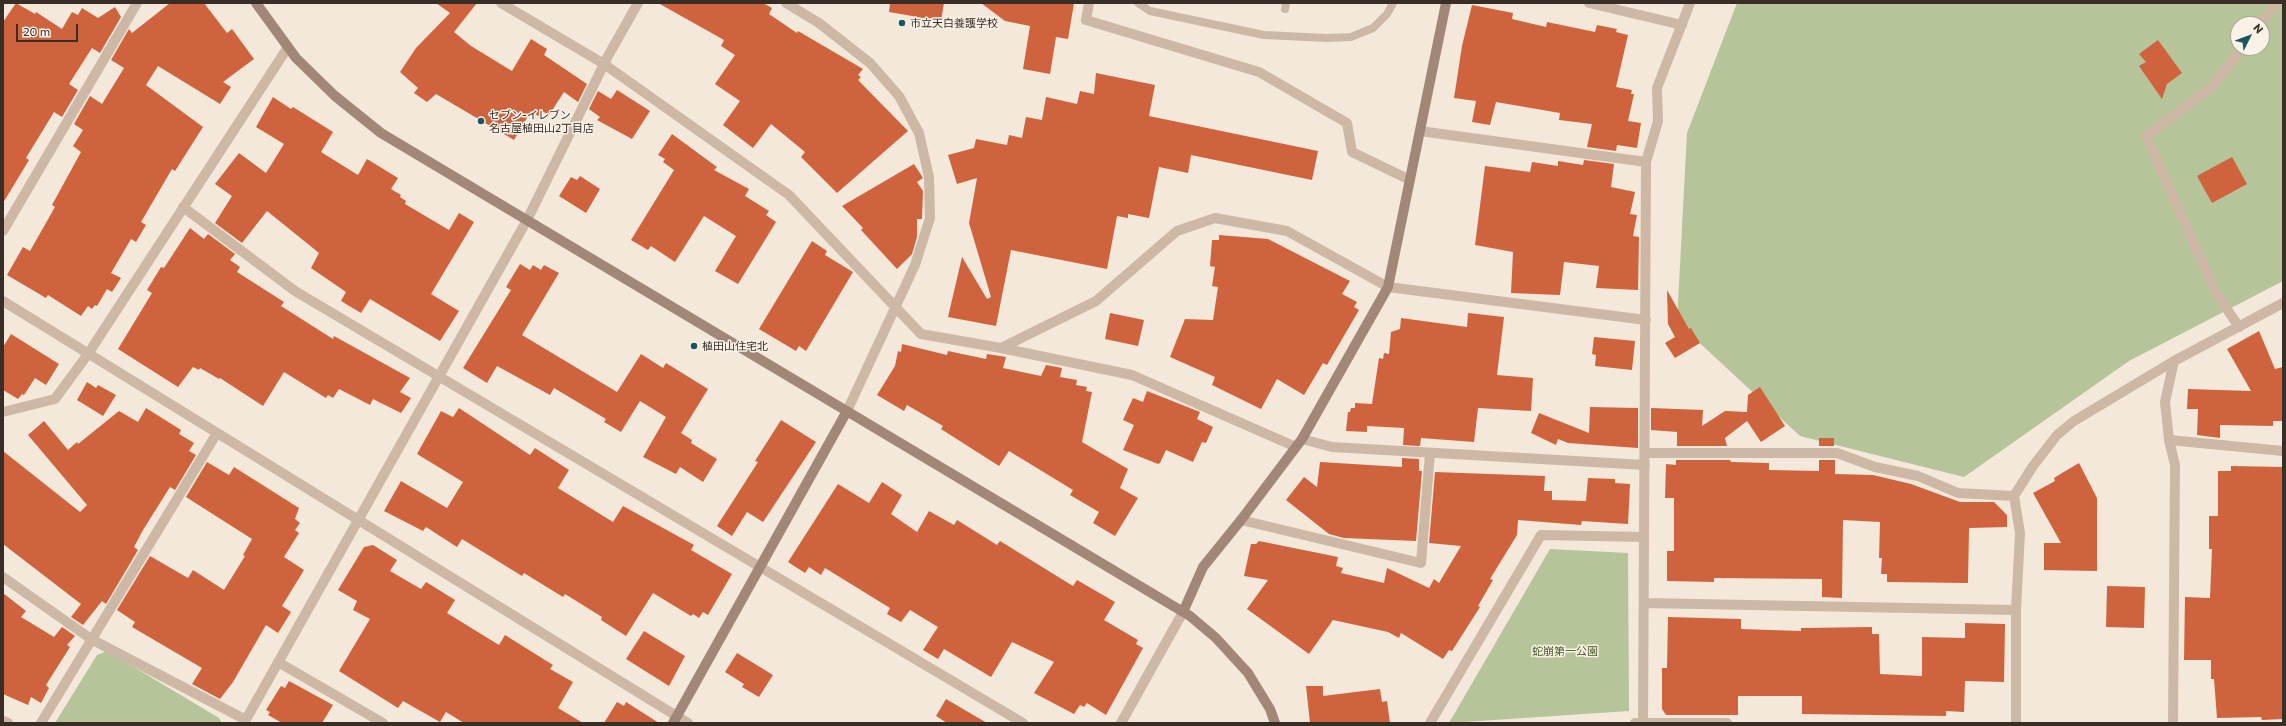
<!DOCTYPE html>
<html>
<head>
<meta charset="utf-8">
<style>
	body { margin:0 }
	#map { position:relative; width:2286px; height:726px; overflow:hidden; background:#f4e8db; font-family:Commissioner,sans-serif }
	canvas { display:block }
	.frame { position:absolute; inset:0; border:4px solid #382d27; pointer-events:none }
	.north { position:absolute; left:2230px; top:16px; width:40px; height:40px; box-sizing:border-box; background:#fbf2e7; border:1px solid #ada39a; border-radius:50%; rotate:48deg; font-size:11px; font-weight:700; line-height:16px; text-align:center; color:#382d27 }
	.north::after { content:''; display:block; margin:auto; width:14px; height:18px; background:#19585d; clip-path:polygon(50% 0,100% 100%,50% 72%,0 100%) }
	.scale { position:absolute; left:16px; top:24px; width:62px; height:18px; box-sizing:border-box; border:2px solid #382d27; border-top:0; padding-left:5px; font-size:12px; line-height:14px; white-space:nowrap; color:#382d27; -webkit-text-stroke:3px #fbf2e7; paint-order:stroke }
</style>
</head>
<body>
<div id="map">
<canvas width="2286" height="726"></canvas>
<div class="frame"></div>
<div class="north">N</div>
<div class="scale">20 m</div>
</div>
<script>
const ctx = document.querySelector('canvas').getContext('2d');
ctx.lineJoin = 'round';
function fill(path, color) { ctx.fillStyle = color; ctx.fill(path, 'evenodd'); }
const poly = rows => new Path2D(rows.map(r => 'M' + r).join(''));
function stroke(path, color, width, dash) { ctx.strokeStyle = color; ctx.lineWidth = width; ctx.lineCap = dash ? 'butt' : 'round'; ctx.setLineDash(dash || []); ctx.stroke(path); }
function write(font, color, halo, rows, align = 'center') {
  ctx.font = font + ' Commissioner,"Noto Sans JP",sans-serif'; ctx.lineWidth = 3; ctx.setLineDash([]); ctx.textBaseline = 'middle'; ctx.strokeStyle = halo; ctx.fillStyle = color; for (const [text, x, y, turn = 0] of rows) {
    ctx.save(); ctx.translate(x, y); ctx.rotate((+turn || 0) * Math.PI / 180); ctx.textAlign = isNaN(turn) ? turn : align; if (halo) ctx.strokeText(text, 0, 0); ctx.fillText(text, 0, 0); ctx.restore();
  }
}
fill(poly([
	[1737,3,2283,3,2283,281,2129,361,1964,477,1800,436,1677,322,1687,133],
	[2238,24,2262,24,2262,48,2238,48],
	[1550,549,1628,553,1629,711,1449,723],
	[107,651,219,718,222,723,55,723,97,655]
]), '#b5c499');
fill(poly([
	[16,3,35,14,36,12,62,29,72,12,78,15,82,8,98,18,115,7,121,17,100,53,92,48,69,84,78,90,62,117,54,112,26,158,29,160,3,203,3,22],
	[170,3,204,3,227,33,232,29,254,59,223,82,231,87,220,104,158,66,146,85,203,127,175,171,172,169,141,222,146,225,136,242,131,239,111,273,121,278,112,292,107,289,97,306,95,305,92,309,88,306,81,316,48,295,46,298,7,275,23,247,30,251,55,207,52,205,81,152,73,146,83,130,74,124,90,96,102,104,124,68,111,60,129,29,132,33],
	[436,3,477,3,454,32,471,46,512,71,531,39,547,49,544,55,587,84,578,102,564,92,549,115,542,111,538,116,531,111,514,140,436,94,427,102,414,93,418,88,400,72,416,48,450,13],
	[658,3,763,3,772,8,769,14,797,33,798,31,863,69,858,75,861,77,858,80,908,131,837,193,801,157,805,152,771,124,753,148,723,125,740,101,715,84,735,55,721,46,724,40],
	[890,3,944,3,941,21,889,12],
	[981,3,1074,3,1068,39,1056,37,1050,74,1023,69,1030,26,1005,21],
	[1472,5,1513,13,1512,19,1546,27,1547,22,1595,32,1597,25,1617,29,1616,32,1628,35,1616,87,1632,90,1631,94,1634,94,1628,121,1641,123,1637,148,1617,145,1616,151,1587,147,1592,124,1559,120,1560,113,1496,102,1490,125,1472,122,1476,101,1454,98,1462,46],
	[2158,40,2182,73,2167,84,2162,99,2139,66,2146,62,2139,54],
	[1096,73,1155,85,1149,116,1318,151,1312,180,1191,155,1188,173,1159,167,1149,218,1128,214,1128,218,1117,216,1107,269,1011,250,996,326,948,317,962,257,987,299,991,297,969,223,977,178,957,184,948,155,974,148,976,139,1007,145,1009,135,1022,138,1026,117,1042,120,1046,97,1077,104,1080,91,1094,94],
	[617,90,650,111,632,139,597,120,600,117,589,109,598,91,611,99],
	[273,97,291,109,293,107,333,132,321,152,358,175,367,159,398,178,391,189,401,195,400,197,406,201,405,204,449,230,459,213,474,222,431,294,459,311,440,341,370,299,361,313,341,301,346,292,311,268,319,253,267,211,242,243,215,223,232,196,215,184,239,153,266,173,284,144,256,127],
	[672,134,717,167,714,170,749,189,745,196,769,211,766,215,776,222,738,284,715,271,736,236,704,216,675,262,651,246,648,250,631,240,674,170,663,162,665,159,658,155],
	[2232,157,2247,184,2212,203,2197,176],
	[1584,160,1614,164,1611,187,1635,192,1630,214,1637,215,1633,236,1639,237,1638,290,1596,288,1599,266,1564,262,1560,295,1511,293,1513,252,1475,245,1485,166,1530,172,1532,162,1558,166,1558,161,1583,165],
	[914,164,923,178,917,182,923,191,922,219,917,219,917,237,912,254,897,269,861,230,863,228,842,206],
	[580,176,600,189,586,213,559,196,571,177,577,180],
	[190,228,204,239,208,234,235,254,230,260,240,267,237,272,284,302,281,306,333,339,334,336,410,378,400,392,411,398,401,413,373,399,370,405,339,389,333,398,328,395,326,398,284,372,263,406,220,378,219,379,200,368,199,370,193,367,178,387,118,349,152,293,147,290,161,267,164,268],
	[1219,235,1268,239,1350,281,1342,294,1357,302,1354,307,1359,310,1327,365,1323,363,1304,395,1277,379,1261,409,1212,385,1215,377,1170,357,1185,319,1213,320,1218,287,1212,286,1215,267,1210,266,1212,240,1219,240],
	[812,241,827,251,825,255,853,272,806,351,799,346,796,351,759,329],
	[520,264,530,270,533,265,541,270,544,265,559,273,522,335,617,392,641,354,663,368,666,363,708,389,681,433,692,440,691,443,717,459,703,482,680,467,676,474,643,457,666,417,640,401,621,432,604,422,606,419,554,388,550,395,497,366,487,383,463,368,511,290,506,287],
	[1667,290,1689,329,1691,328,1700,343,1675,358,1665,343,1675,337,1668,324],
	[1110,313,1144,320,1138,346,1105,339],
	[1468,313,1504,317,1497,375,1533,378,1531,411,1478,408,1474,442,1421,438,1420,446,1403,445,1404,428,1367,426,1367,432,1346,431,1348,412,1350,412,1351,408,1355,408,1355,403,1372,404,1379,358,1383,359,1384,353,1389,354,1391,332,1400,329,1401,318,1467,327],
	[2259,331,2275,369,2283,367,2283,421,2273,421,2273,426,2220,425,2220,438,2197,435,2198,409,2187,409,2188,389,2251,391,2227,349],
	[11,334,59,364,46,385,35,378,24,395,22,394,18,399,3,390,3,347],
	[1594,337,1635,341,1632,370,1595,366,1596,355,1592,354],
	[902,344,947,355,948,351,986,359,987,354,1006,357,1003,368,1041,376,1046,365,1062,368,1060,377,1077,380,1076,385,1087,387,1086,391,1092,392,1082,442,1128,469,1120,488,1138,498,1115,536,1093,523,1099,512,1070,495,1073,490,1009,451,999,466,941,429,943,426,907,405,904,411,877,395,895,366,898,351,901,352],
	[87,382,96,388,98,385,116,395,103,416,77,400],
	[1760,387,1785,426,1761,442,1747,421,1725,438,1727,446,1677,446,1677,432,1651,430,1651,408,1703,410,1702,426,1725,411,1747,412,1748,395],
	[1147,391,1200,412,1197,419,1213,427,1206,443,1202,442,1193,462,1166,450,1160,463,1158,464,1123,450,1134,425,1123,420,1133,398,1143,402],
	[1590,407,1638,408,1638,448,1568,443,1558,439,1556,445,1531,433,1539,413,1589,433],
	[146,408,181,430,179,434,194,443,189,451,196,455,175,490,170,487,143,530,134,547,138,550,106,604,102,601,83,625,71,617,81,604,3,544,3,451,80,512,87,505,28,435,44,421,68,450,77,442,78,444,119,411,138,422],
	[459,408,530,455,535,448,569,470,558,488,613,522,623,506,694,545,691,550,732,574,708,615,703,612,699,618,693,614,691,616,653,593,626,636,601,620,602,617,565,594,563,597,524,573,522,576,462,539,457,547,426,527,423,531,384,511,401,481,447,508,463,482,417,454,441,411,453,417],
	[781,420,816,442,763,522,747,512,732,536,717,526,758,462,755,461],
	[1819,438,1834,438,1834,446,1819,446],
	[1402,458,1419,459,1419,471,1422,471,1416,541,1344,538,1329,534,1286,500,1304,477,1317,487,1320,462,1402,467],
	[1676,460,1730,460,1731,462,1769,463,1769,470,1819,471,1819,460,1835,460,1835,474,1873,475,1911,484,1960,502,1994,502,2007,515,2007,527,1969,528,1968,583,1887,582,1887,574,1881,574,1882,558,1879,558,1880,522,1843,520,1842,598,1822,597,1822,579,1714,578,1714,582,1667,581,1667,551,1674,551,1674,498,1665,498,1666,464,1676,465],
	[207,462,229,475,234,467,299,508,295,519,300,523,295,530,299,533,284,557,304,570,282,606,291,612,278,633,266,625,233,682,220,699,192,684,202,668,132,627,135,622,117,610,150,556,188,578,193,570,224,590,245,556,243,555,252,539,186,497],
	[2079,463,2097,498,2097,571,2044,570,2044,543,2061,543,2033,493,2055,481,2054,478,2062,473],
	[2231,466,2283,467,2283,719,2262,720,2261,717,2217,718,2214,679,2211,679,2211,660,2184,660,2185,597,2210,598,2212,549,2209,549,2209,516,2218,516,2218,471,2231,471],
	[1435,472,1545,476,1544,491,1552,491,1552,500,1586,501,1588,478,1615,479,1615,483,1630,484,1628,524,1582,521,1581,525,1518,520,1517,535,1490,579,1493,580,1478,606,1480,607,1452,651,1449,650,1443,659,1401,633,1399,638,1388,632,1333,620,1309,654,1247,609,1268,580,1244,576,1251,544,1256,544,1259,541,1338,557,1336,566,1343,568,1341,573,1384,583,1387,568,1429,588,1434,579,1439,583,1461,546,1429,543],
	[882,482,902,495,891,514,917,532,929,511,954,525,957,520,997,545,1000,541,1073,586,1077,580,1115,602,1104,620,1138,640,1136,644,1143,648,1106,715,1087,703,1084,707,1080,705,1074,714,1034,693,1054,662,1012,642,991,677,944,649,938,659,923,650,938,627,910,610,901,622,887,614,890,608,825,568,821,575,809,567,805,573,788,562,838,484,869,503],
	[373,545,397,560,390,571,421,589,426,582,455,600,447,613,499,645,505,635,553,665,550,669,573,682,558,708,583,723,464,723,446,712,440,722,403,701,398,708,339,671,370,619,353,610,357,601,338,590,364,547],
	[2107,586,2145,587,2144,628,2106,627],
	[3,593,26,611,21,617,54,637,62,627,75,636,67,645,70,647,46,685,49,688,41,703,31,697,28,705,3,694],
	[1668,617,1741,619,1741,629,1801,631,1801,628,1872,627,1872,634,1879,634,1880,674,1922,676,1922,637,1965,638,1965,623,2005,624,2004,682,1965,681,1964,712,1946,711,1946,716,1802,714,1802,696,1738,696,1738,715,1666,715,1662,709,1662,668,1667,668],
	[644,631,685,656,669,686,626,659],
	[737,653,773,675,759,697,742,687,744,684,725,672],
	[289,681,333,705,322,723,282,723,268,715,270,712,266,710,281,686,285,688],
	[1306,686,1323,686,1323,696,1380,689,1382,702,1387,701,1390,723,1310,723],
	[946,699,987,723,947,723,936,716],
	[617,702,624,706,626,702,659,723,604,723]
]), '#cf633d');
stroke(poly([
	[1138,3,1150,11,1264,35,1327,38,1351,37,1373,28,1387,14,1393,3],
	[1285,9,1286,3]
]), '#cdb8a5', 8);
stroke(poly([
	[501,3,604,64,789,195,921,334,1001,348,1132,375,1296,447],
	[786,3,819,23,870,63,899,96,919,133,929,177,930,218,915,265,847,411],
	[1089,3,1086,20,1259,72,1347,123,1352,152,1410,180],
	[1589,3,1682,25],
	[2261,24,2277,3],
	[1420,131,1646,162],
	[183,207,295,291,1023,723],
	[3,231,137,3],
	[3,301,688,723],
	[2239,327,2216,293,2146,136,2213,86,2242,48],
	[1001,348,1096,301,1177,231,1215,218,1287,231,1388,287,1646,320],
	[3,412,55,399,88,354,288,47],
	[1302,439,1332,447,1645,465],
	[2169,440,2283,451],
	[1645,453,1837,453,1875,467,1918,476,1958,493,2014,496,2033,466,2057,435,2074,421,2174,361,2283,303],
	[2014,496,2020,533,2016,610,2016,723],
	[1241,520,1421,563,1430,453],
	[3,577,91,639,246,720],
	[1644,603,2016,610],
	[278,662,383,723],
	[3,721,8,723],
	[41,723,217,433],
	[244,723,527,220,608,56,638,3],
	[1121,723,1183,612],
	[1430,723,1541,535,1644,537],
	[1635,723,1727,723],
	[1643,723,1646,162,1658,121,1657,88,1690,3],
	[2173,723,2175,465,2169,440,2165,402,2174,361]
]), '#cdb8a5', 10);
stroke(poly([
	[256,3,296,58,335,96,381,133,1190,616,1216,638,1248,673,1270,709,1275,723],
	[1183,612,1203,567,1241,520,1302,439,1388,287,1446,3],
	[673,723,847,411]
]), '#a18777', 10);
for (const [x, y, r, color] of [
	[902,23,4,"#19585d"],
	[481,121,4,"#19585d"],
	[694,346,4,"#19585d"]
]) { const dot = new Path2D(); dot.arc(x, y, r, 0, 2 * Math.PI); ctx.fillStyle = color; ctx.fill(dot); stroke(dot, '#fbf2e7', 1.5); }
write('11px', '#382d27', '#fbf2e7', [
	["市立天白養護学校",910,23],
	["セブン-イレブン",489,115],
	["名古屋植田山2丁目店",489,128],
	["植田山住宅北",702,346]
], 'left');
write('11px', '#465929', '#fbf2e7', [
	["蛇崩第一公園",1565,651]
]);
</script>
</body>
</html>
